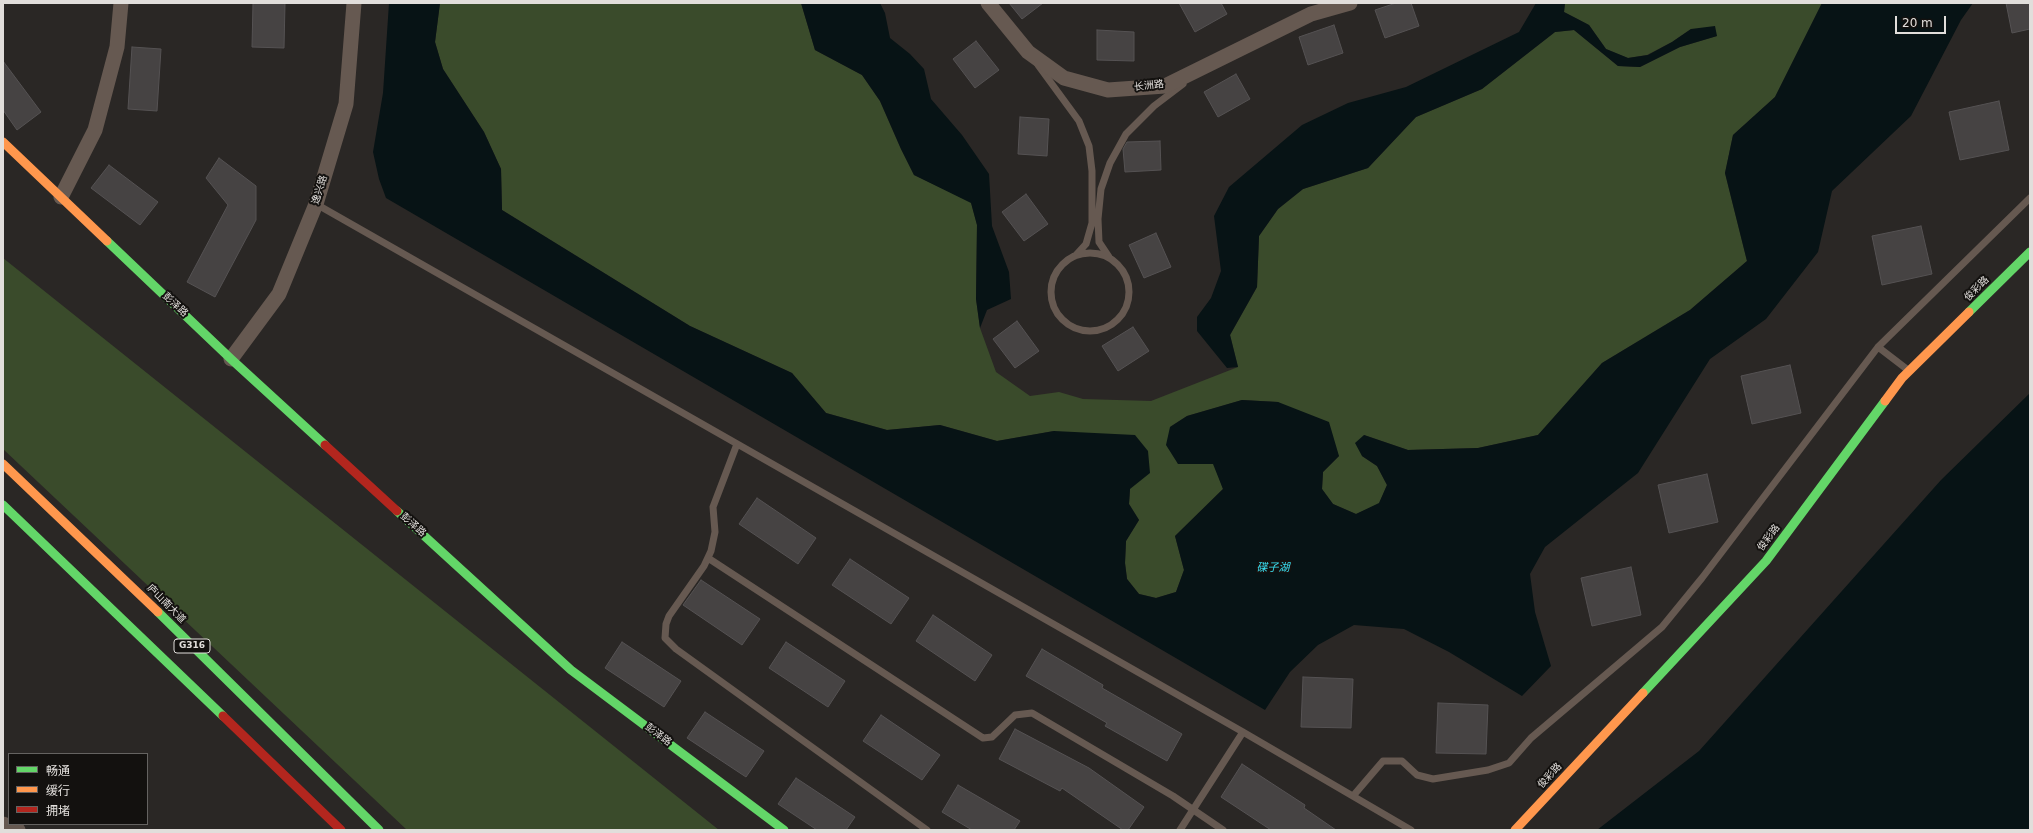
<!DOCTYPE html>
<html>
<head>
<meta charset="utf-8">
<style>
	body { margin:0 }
	#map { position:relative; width:2033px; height:833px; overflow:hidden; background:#2a2725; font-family:"DejaVu Sans","Noto Sans SC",sans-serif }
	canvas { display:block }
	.frame { position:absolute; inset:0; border:4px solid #e1dedb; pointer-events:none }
	.legend { position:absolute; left:8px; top:753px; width:140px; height:72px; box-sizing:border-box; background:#13110f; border:1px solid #656361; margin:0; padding:5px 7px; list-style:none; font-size:12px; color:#e1dedb }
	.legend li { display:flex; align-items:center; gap:8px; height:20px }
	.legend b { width:20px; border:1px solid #656361 }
	.scale { position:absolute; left:1895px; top:16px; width:51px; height:18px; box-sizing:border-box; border:2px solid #e1dedb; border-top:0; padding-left:5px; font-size:12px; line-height:14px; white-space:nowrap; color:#e1dedb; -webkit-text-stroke:3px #13110f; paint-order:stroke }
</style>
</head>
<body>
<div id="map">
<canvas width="2033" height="833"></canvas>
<div class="frame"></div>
<ul class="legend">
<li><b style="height:5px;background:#63d668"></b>畅通</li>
<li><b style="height:5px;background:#ff974d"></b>缓行</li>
<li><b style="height:5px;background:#b3261e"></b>拥堵</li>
</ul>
<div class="scale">20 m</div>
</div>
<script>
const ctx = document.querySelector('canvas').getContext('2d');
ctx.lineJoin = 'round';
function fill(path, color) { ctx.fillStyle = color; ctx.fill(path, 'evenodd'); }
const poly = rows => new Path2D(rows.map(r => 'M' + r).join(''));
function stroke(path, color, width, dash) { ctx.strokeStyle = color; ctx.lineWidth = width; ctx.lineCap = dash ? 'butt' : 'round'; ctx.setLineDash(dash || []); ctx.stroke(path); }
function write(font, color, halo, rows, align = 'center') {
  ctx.font = font + ' "DejaVu Sans","Noto Sans SC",sans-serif'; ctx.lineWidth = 4; ctx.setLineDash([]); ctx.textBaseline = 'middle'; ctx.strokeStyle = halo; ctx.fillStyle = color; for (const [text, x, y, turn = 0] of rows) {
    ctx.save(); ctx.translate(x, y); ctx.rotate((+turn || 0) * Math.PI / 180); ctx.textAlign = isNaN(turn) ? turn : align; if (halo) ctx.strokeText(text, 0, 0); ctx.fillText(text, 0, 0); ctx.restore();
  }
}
fill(poly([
	[440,3,801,3,815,50,862,75,880,101,901,149,914,175,971,202,977,225,976,299,980,328,996,372,1030,396,1059,392,1083,399,1151,401,1238,367,1230,335,1257,287,1259,236,1278,209,1303,189,1368,168,1416,117,1482,89,1555,32,1574,30,1618,66,1640,67,1680,47,1717,36,1691,29,1672,42,1647,55,1628,58,1606,49,1589,25,1564,12,1565,3,1822,3,1775,97,1733,135,1725,173,1747,261,1690,310,1602,363,1538,435,1478,448,1408,450,1364,435,1362,456,1377,466,1387,485,1379,504,1356,514,1333,504,1322,489,1323,472,1339,456,1278,402,1242,400,1187,416,1170,427,1178,464,1214,464,1223,489,1175,536,1184,570,1176,592,1156,598,1139,594,1127,579,1125,563,1126,541,1139,520,1129,504,1130,489,1054,431,997,441,940,425,887,430,826,413,792,373,690,326,502,210,501,169,484,132,443,69,435,42],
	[3,258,719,830,407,830,3,449]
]), '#3a4b2b');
fill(poly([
	[389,3,440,3,435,42,443,69,484,132,501,169,502,210,690,326,792,373,826,413,887,430,940,425,997,441,1054,431,1135,435,1148,451,1150,473,1130,489,1129,504,1139,520,1126,541,1125,563,1127,579,1139,594,1156,598,1176,592,1184,570,1175,536,1223,489,1213,464,1178,464,1166,445,1170,427,1187,416,1242,400,1278,402,1329,422,1339,456,1323,472,1322,489,1333,504,1356,514,1379,503,1387,485,1377,466,1362,456,1355,443,1364,435,1408,450,1478,448,1538,435,1602,363,1690,310,1747,261,1725,173,1733,135,1775,97,1822,3,1973,3,1961,20,1911,116,1832,191,1818,252,1766,319,1710,359,1638,473,1545,547,1530,574,1535,612,1551,666,1522,696,1449,652,1404,629,1354,625,1318,645,1290,672,1265,710,386,198,379,179,373,152,383,93],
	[801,3,880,3,885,13,890,38,910,54,924,69,931,99,962,135,989,174,992,226,1009,272,1011,299,987,310,980,328,976,299,977,225,971,203,914,175,901,149,880,101,862,75,815,50],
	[1536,3,1565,3,1564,12,1589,25,1606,49,1628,58,1648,55,1672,42,1691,29,1715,26,1717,36,1680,47,1640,67,1618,66,1574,30,1555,32,1482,89,1416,117,1368,168,1303,189,1278,209,1259,236,1257,287,1230,335,1238,367,1227,368,1197,331,1197,317,1211,298,1221,271,1214,216,1229,187,1302,125,1348,103,1406,87,1519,32],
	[2030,393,2030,830,1597,830,1699,751,1941,480]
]), '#071315');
const building = poly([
	[253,3,285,3,284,48,252,47,253,3],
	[1009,3,1043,3,1022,19,1009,3],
	[1179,3,1221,3,1227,14,1195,32,1179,3],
	[1396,3,1411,3,1419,26,1385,38,1375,10,1396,3],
	[2006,3,2030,3,2030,29,2012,33,2006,3],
	[1334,25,1343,53,1308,65,1299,37,1334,25],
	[1097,30,1134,32,1134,61,1097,60,1097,30],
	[976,41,999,70,975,88,953,59,976,41],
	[132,47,161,49,157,111,128,109,132,47],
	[3,61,41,112,17,130,3,110,3,61],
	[1236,74,1250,99,1218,117,1204,92,1236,74],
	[1999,101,2009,150,1960,160,1949,112,1999,101],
	[1020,117,1049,119,1047,156,1018,154,1020,117],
	[1160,141,1161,170,1125,172,1123,149,1127,142,1160,141],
	[219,158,256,186,256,220,215,297,187,282,228,205,206,178,219,158],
	[109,165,158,202,140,225,91,188,109,165],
	[1026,194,1048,224,1024,241,1002,212,1026,194],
	[1921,226,1932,274,1882,285,1872,236,1921,226],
	[1156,233,1171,267,1144,278,1129,245,1156,233],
	[1017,321,1039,351,1015,368,993,339,1017,321],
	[1133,327,1149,351,1118,371,1102,346,1133,327],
	[1790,365,1801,413,1752,424,1741,376,1790,365],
	[1707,474,1718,522,1669,533,1658,485,1707,474],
	[757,498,816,538,798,564,739,524,757,498],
	[850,559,909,598,891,624,832,585,850,559],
	[1631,567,1641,615,1592,626,1581,578,1631,567],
	[701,580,760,619,742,645,683,605,701,580],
	[933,615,992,655,975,681,916,641,933,615],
	[622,642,681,681,664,707,605,668,622,642],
	[786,642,845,681,828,707,769,668,786,642],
	[1042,649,1103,685,1102,688,1182,734,1167,761,1105,726,1107,723,1026,676,1042,649],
	[1303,677,1353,679,1351,728,1301,727,1303,677],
	[1438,703,1488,705,1486,754,1436,753,1438,703],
	[705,712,764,751,746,777,687,738,705,712],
	[881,715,940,755,922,780,863,741,881,715],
	[1015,729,1089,768,1144,807,1128,830,1123,830,1062,788,1060,791,999,759,1015,729],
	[1242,764,1305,805,1304,808,1336,830,1271,830,1221,797,1242,764],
	[796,778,855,817,846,830,817,830,778,804,796,778],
	[958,785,1020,821,1014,830,972,830,942,812,958,785]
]);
fill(building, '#464343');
stroke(building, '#555253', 1);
stroke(poly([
	[1038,65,1079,121,1089,146,1092,171,1092,223,1086,244,1075,256],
	[316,204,1243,732,1411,830],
	'1051 292a39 39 0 1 1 78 0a39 39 0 1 1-78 0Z',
	[1109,257,1099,242,1098,219,1101,189,1110,163,1126,134,1154,106,1183,84],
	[1878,347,1908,370],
	[737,444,713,507,715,532,711,551,704,566,669,616,666,624,665,638,676,649,927,830],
	[708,558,983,738,992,737,1015,715,1032,713,1173,796,1223,830],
	[1353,796,1383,761,1402,761,1417,775,1433,779,1488,770,1509,763,1531,738,1662,627,1702,578,1878,347,2030,198],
	[1180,830,1243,732]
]), '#665951', 7);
stroke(poly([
	[988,3,1028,52,1064,78,1108,90,1165,86,1311,14,1350,3],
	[61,197,95,130,117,47,121,3],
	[231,359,279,294,316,204,346,104,354,3],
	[3,824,18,830]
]), '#665951', 15);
stroke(poly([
	[107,241,231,359,325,445],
	[1969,312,2030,252],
	[3,505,223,716],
	[397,511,571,670,784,830],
	[158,612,379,830],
	[1643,693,1766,561,1885,401]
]), '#63d668', 9);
stroke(poly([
	[3,142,107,241],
	[1885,401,1902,378,1969,312],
	[3,464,158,612],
	[1515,830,1643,693]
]), '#ff974d', 9);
stroke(poly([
	[325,445,397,511],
	[223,716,341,830]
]), '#b3261e', 9);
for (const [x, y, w] of [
	[192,646,36]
]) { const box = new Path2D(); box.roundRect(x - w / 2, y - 7, w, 14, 3); ctx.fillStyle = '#13110f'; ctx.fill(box); stroke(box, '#e1dedb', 1); }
write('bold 9px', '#e1dedb', null, [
	["G316",192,646]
]);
write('10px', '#e1dedb', '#13110f', [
	["长洲路",1149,86,-6],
	["逸兴路",320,190,-73],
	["俊彩路",1977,289,-45],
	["彭泽路",175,305,43],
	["彭泽路",413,525,42],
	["俊彩路",1769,538,-53],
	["庐山南大道",166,604,45],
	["彭泽路",658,735,37],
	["俊彩路",1550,776,-47]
]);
write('italic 11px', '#3bdff1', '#13110f', [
	["碟子湖",1273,568]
]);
</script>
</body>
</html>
